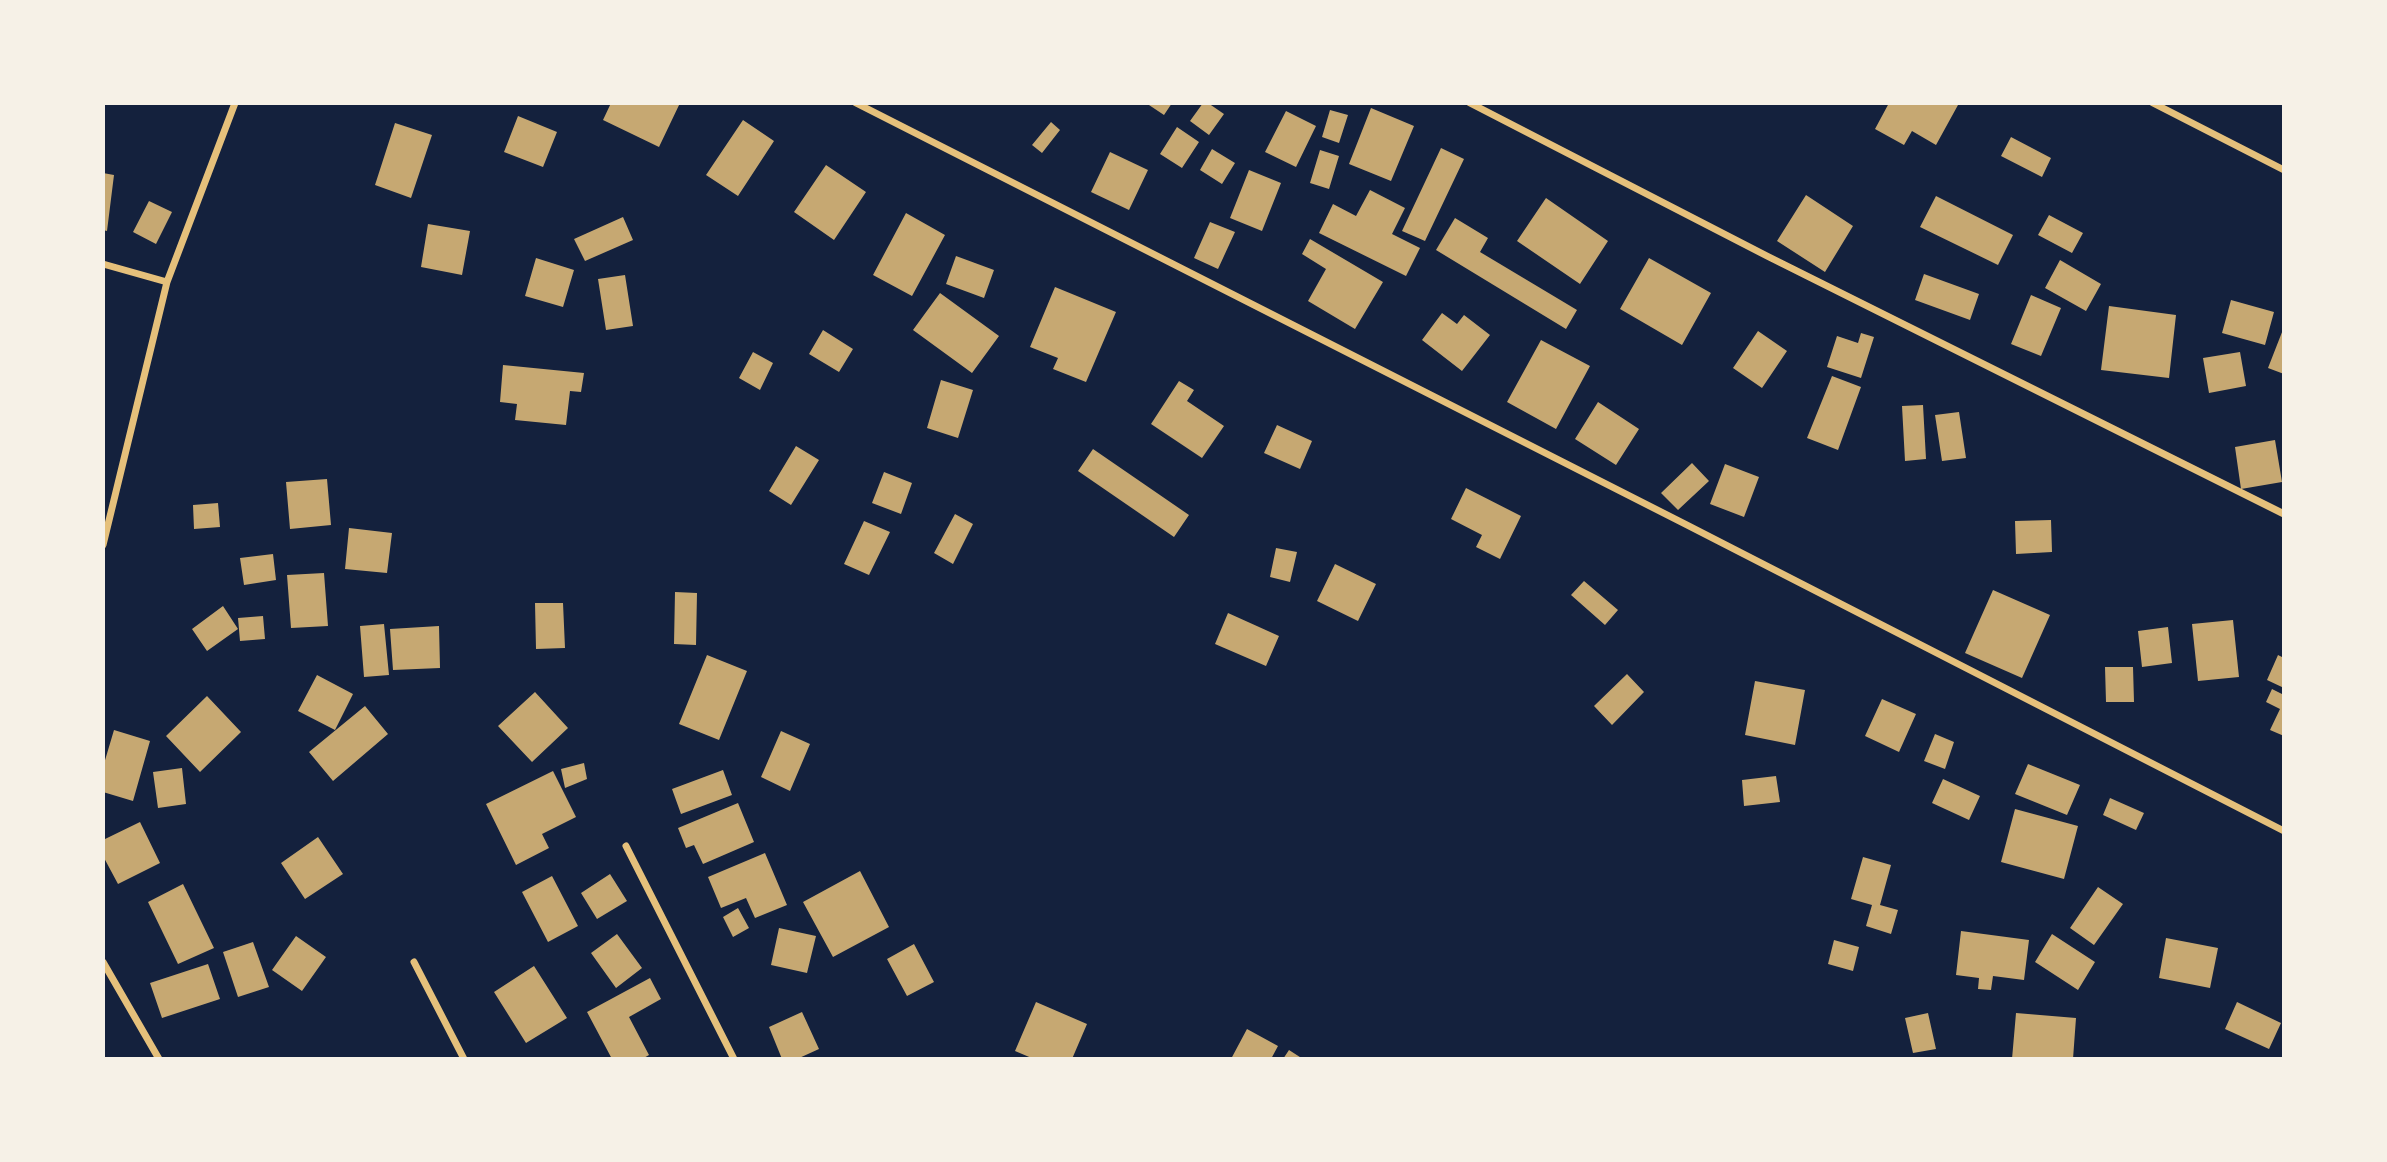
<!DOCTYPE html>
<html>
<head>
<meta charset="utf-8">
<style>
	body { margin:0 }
	#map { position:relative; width:2387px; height:1162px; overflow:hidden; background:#14213d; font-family:Lora,serif }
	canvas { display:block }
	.frame { position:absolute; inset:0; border:105px solid #f6f1e7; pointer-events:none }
</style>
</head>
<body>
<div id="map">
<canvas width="2387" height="1162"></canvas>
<div class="frame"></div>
</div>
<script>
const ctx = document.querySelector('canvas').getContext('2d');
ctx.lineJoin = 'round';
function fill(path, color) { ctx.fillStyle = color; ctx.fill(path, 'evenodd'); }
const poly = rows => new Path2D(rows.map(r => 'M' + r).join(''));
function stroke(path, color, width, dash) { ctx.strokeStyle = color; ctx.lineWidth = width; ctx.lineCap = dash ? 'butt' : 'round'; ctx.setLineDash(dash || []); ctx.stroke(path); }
fill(poly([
	[611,103,680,103,659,147,603,120],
	[1146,103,1172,103,1164,115],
	[1203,103,1208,103,1224,114,1209,135,1190,121],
	[1889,103,1955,103,1958,105,1936,145,1912,131,1904,145,1875,129],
	[1371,108,1414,126,1391,181,1349,164],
	[1330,110,1348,115,1339,143,1322,137],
	[1286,111,1316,126,1296,167,1265,152],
	[518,116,557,132,543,167,504,152],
	[743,120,774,141,738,196,706,175],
	[1051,122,1060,130,1042,153,1032,145],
	[395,123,432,135,411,198,375,185],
	[1177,127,1199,142,1182,168,1160,154],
	[2011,137,2051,158,2042,177,2001,156],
	[1441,148,1464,159,1425,241,1402,231],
	[1212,149,1235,163,1222,184,1200,170],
	[1320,150,1339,156,1329,189,1310,183],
	[1110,152,1148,170,1129,210,1091,192],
	[826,165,866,192,834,240,794,212],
	[1249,170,1281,183,1262,231,1230,218],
	[103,173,114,175,107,231,103,230],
	[1370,190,1405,208,1392,234,1420,248,1406,276,1319,233,1333,204,1356,216],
	[1806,195,1853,226,1825,272,1777,241],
	[1936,196,2013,235,1998,265,1920,227],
	[1546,198,1608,241,1580,284,1517,241],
	[149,201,172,212,156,244,133,232],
	[906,213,945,235,912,296,873,275],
	[2049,215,2083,233,2072,253,2038,235],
	[623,217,633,240,585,261,574,239],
	[1455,218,1488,238,1480,252,1577,310,1566,329,1436,250],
	[1210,222,1235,232,1218,269,1194,258],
	[428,224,470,231,462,275,421,267],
	[1310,239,1383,282,1355,329,1308,301,1326,269,1302,254],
	[956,256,994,270,984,298,946,284],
	[536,258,574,270,563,307,525,296],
	[1649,258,1711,293,1682,345,1620,309],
	[2060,260,2101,284,2086,311,2045,288],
	[1924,274,1979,294,1970,320,1915,300],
	[625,275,633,326,606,330,598,279],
	[1055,287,1116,312,1086,382,1053,369,1058,358,1030,347],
	[940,293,999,336,972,373,913,330],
	[2031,295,2061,308,2041,356,2011,344],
	[2231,300,2274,312,2265,345,2222,333],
	[2109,306,2176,315,2169,378,2101,370],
	[1442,313,1457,324,1464,315,1490,335,1462,371,1422,340],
	[2284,327,2284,374,2268,368],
	[823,330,853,349,839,372,809,354],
	[1758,331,1787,351,1762,388,1733,368],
	[1861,333,1874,337,1861,378,1827,367,1837,336,1858,343],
	[1541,340,1590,366,1556,429,1507,402],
	[753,352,773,363,760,390,739,378],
	[2240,352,2246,386,2209,393,2203,358],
	[503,365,584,373,581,392,570,391,566,425,515,420,517,404,500,402],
	[1832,376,1861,387,1838,450,1807,438],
	[941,380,973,390,958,438,927,428],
	[1179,381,1194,390,1187,401,1224,426,1202,458,1151,424],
	[1598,402,1639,429,1616,465,1575,439],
	[1923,405,1926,459,1905,461,1902,406],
	[1959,412,1966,458,1942,461,1935,415],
	[1277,425,1312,441,1300,469,1264,453],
	[2275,440,2282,482,2241,489,2235,447],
	[796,446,819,460,791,505,769,491],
	[1093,449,1189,515,1174,537,1078,471],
	[1692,463,1709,481,1678,510,1661,493],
	[1725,464,1759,477,1744,517,1710,504],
	[884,472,912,483,901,514,872,503],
	[327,479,331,525,290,529,286,482],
	[1466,488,1521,516,1500,559,1476,547,1482,535,1451,519],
	[218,503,220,527,194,529,193,505],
	[955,514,973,524,953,564,934,553],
	[2051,520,2052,552,2016,554,2015,521],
	[864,521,890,532,869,575,844,564],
	[349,528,392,533,387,573,345,569],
	[1276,548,1297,552,1290,582,1270,577],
	[273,554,276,580,244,585,240,558],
	[1335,564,1376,584,1358,621,1317,601],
	[324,573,328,626,291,628,287,575],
	[1584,581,1618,610,1605,625,1571,595],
	[1993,590,2050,615,2022,678,1965,653],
	[675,592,697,593,696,645,674,644],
	[535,603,563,603,565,648,536,649],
	[223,606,238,629,207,651,192,629],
	[1228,613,1279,636,1266,666,1215,644],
	[263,616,265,639,240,641,238,618],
	[2233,620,2239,677,2198,681,2192,624],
	[384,624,389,675,364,677,360,626],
	[439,626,440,668,393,670,390,629],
	[2168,627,2172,663,2142,667,2138,631],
	[707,655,747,671,719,740,679,724],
	[2278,655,2284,658,2284,688,2267,680],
	[2105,667,2133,667,2134,702,2106,702],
	[1627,674,1644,692,1612,725,1594,706],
	[317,675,353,694,335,730,298,711],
	[1755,681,1805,690,1795,745,1745,735],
	[2272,689,2284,695,2284,736,2270,730,2280,709,2266,702],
	[535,692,568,728,532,762,498,726],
	[207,696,241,732,200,772,166,736],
	[1882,699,1916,714,1899,752,1865,736],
	[365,706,388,734,333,781,309,752],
	[114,730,150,741,133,801,103,792,103,767],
	[781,731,810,744,790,791,761,777],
	[1935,734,1954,742,1945,769,1924,761],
	[584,763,587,779,565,788,561,769],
	[2028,764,2080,785,2067,815,2015,794],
	[182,768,186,804,158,808,153,772],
	[723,770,732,795,681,814,672,789],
	[553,771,576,817,542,834,549,848,516,865,486,804],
	[1776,776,1780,802,1744,806,1742,780],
	[1943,779,1980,796,1969,820,1932,803],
	[2110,798,2144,813,2136,830,2103,815],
	[738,803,754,842,703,864,694,845,686,848,678,828],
	[2015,809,2078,826,2064,879,2001,862],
	[140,822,160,863,118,884,103,856,103,840],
	[318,837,343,874,305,899,281,863],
	[765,853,787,905,755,918,746,898,721,908,708,877],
	[1863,857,1891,865,1880,905,1898,910,1891,934,1866,926,1872,905,1851,899],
	[860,871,889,927,833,957,803,902],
	[610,874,627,901,597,919,581,893],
	[552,876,578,926,548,942,522,892],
	[183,884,214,948,178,964,148,902],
	[2098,887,2123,904,2094,945,2070,928],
	[738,908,749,928,733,937,723,917],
	[779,928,816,936,807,973,771,965],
	[1961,931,2029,940,2024,980,1993,976,1991,990,1978,989,1979,978,1956,975],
	[617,934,642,968,616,988,591,953],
	[2052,934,2095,962,2078,990,2035,962],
	[296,936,326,957,302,991,272,970],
	[2166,938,2218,948,2210,988,2159,978],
	[1834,940,1859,947,1853,971,1828,964],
	[253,942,269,987,238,997,223,952],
	[914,944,934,982,907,996,887,959],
	[208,964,220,999,162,1018,150,983],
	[534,966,567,1018,526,1043,494,992],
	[650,978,661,999,629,1017,649,1055,642,1059,612,1059,587,1012],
	[1036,1002,1087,1024,1072,1059,1034,1059,1015,1051],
	[2237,1002,2281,1023,2269,1049,2225,1029],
	[802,1012,819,1049,797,1059,782,1059,769,1027],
	[1928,1013,1936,1049,1913,1053,1905,1018],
	[2016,1013,2076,1018,2073,1059,2012,1059],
	[1247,1029,1278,1046,1271,1059,1231,1059],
	[1289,1050,1303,1059,1283,1059]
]), '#c6a872');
stroke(poly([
	[856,103,1687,525,2284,831],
	[1470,103,1767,256,2284,514],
	[2153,103,2284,170],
	[103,264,167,282],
	[103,545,167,282,235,103],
	[626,846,734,1059],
	[103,962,159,1059],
	[414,962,464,1059]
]), '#e5c07b', 7);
</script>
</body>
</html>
